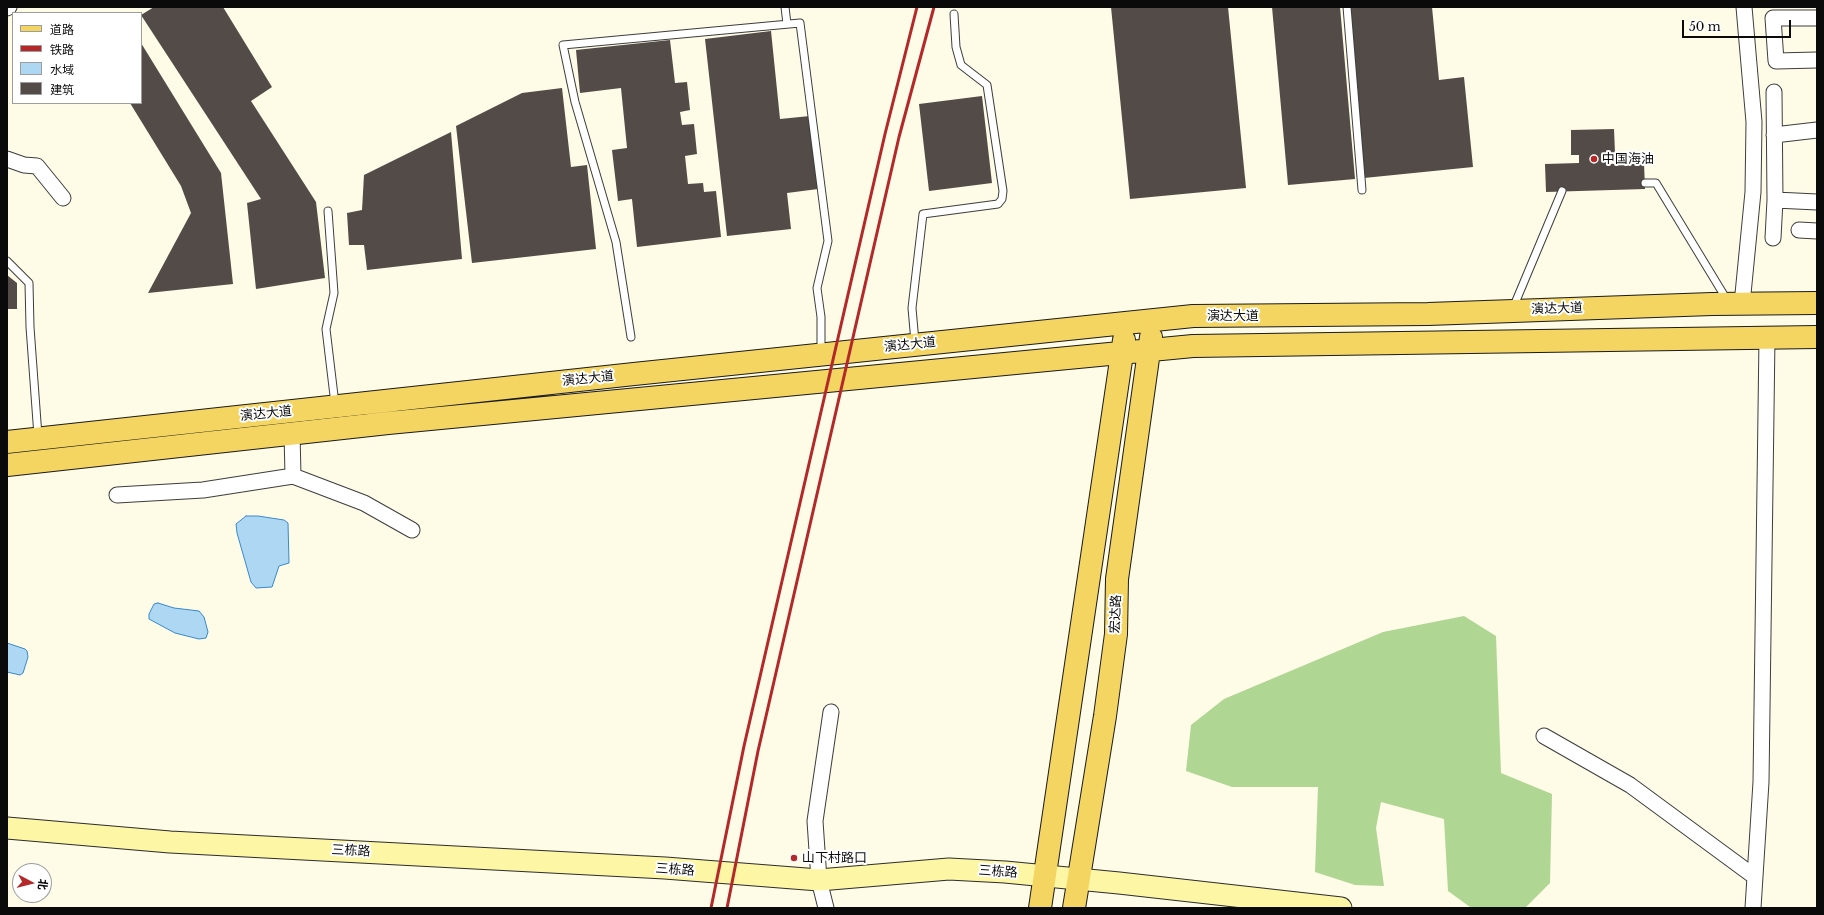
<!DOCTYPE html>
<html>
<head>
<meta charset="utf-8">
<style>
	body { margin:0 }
	#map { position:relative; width:1824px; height:915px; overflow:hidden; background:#fefbe7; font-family:"Libre Baskerville","Noto Sans SC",serif }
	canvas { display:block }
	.frame { position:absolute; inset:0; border:8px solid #0a0a0a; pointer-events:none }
	.legend { position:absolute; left:12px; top:12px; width:130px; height:92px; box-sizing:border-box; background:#fff; border:1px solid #9d9d9d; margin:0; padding:5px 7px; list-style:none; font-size:12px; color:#0a0a0a }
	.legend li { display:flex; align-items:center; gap:8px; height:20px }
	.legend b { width:20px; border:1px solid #9d9d9d }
	.north { position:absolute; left:12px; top:863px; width:40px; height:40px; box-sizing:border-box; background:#fff; border:1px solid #9d9d9d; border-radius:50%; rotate:97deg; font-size:11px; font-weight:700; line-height:16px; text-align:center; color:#0a0a0a }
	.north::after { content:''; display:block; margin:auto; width:14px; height:18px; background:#b4282a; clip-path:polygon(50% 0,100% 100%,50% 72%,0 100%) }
	.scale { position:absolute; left:1682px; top:20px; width:109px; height:18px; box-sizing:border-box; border:2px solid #0a0a0a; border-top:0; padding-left:5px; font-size:12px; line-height:14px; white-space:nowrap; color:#0a0a0a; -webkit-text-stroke:3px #fff; paint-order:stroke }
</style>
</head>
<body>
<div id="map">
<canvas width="1824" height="915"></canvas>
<div class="frame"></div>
<ul class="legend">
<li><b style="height:5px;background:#f4d561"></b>道路</li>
<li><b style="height:5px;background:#b4282a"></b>铁路</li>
<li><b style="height:11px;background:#aed7f4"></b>水域</li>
<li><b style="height:11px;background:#524b47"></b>建筑</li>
</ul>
<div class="north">北</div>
<div class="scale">50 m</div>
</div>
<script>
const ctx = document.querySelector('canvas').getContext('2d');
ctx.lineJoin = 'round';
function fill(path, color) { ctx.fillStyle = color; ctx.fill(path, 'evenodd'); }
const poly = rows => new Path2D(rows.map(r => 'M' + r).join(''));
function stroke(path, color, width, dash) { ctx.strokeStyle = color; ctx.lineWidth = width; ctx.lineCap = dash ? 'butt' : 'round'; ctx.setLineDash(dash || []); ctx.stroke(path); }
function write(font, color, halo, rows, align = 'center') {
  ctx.font = font + ' "Libre Baskerville","Noto Sans SC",serif'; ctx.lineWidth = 4; ctx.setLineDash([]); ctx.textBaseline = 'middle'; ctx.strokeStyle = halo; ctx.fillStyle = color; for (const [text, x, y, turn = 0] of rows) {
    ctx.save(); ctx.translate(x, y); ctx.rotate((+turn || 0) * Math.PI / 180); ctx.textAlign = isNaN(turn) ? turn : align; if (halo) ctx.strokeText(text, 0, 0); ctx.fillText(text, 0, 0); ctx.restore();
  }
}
fill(poly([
	[1464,616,1496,636,1501,773,1552,794,1550,883,1526,907,1470,907,1448,891,1444,819,1381,802,1376,828,1384,886,1355,885,1315,872,1318,787,1232,787,1186,771,1191,725,1224,699,1383,632]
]), '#afd693');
const water = poly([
	[246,516,258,516,284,520,288,523,289,563,279,566,272,587,256,588,251,582,237,533,236,524,246,516],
	[158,603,174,608,199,611,204,617,208,632,206,638,199,639,175,633,149,619,149,614,154,604,158,603],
	[7,643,25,649,27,651,28,657,23,673,20,675,7,672,7,643]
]);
fill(water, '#aed7f4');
stroke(water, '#378ac8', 1);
fill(poly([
	[154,7,223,7,272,87,251,101,316,202,325,278,256,289,247,203,261,199,141,15],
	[1111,7,1228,7,1246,188,1130,199],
	[1272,7,1340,7,1355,179,1288,185],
	[1348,7,1432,7,1439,80,1464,77,1473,167,1364,178],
	[771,31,780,119,810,116,818,189,787,193,791,229,727,236,705,39],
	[670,40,675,83,687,82,690,110,680,112,682,125,694,124,697,154,685,156,688,184,703,183,704,192,716,191,721,237,637,247,632,199,618,201,612,150,627,148,621,88,580,93,576,50],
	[141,43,221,173,233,284,148,293,191,213,181,186,130,103,141,103],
	[562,88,571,167,587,165,596,249,472,263,456,126,522,93],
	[982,96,992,183,929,191,919,104],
	[1614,129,1615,153,1609,154,1609,164,1644,163,1645,189,1546,192,1545,164,1579,163,1579,155,1571,155,1571,130],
	[451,132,462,259,367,270,364,245,349,245,347,213,362,210,364,175],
	[7,275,17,283,17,309,7,309]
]), '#524b47');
const lane = poly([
	[785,7,787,24],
	[1347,7,1362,190],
	[1645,183,1656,183,1727,300],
	[328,211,334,293,326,329,335,404],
	[7,261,29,283,30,327,38,436],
	[1513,308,1562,191],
	[631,337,616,242,575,102,563,45,800,23,828,241,817,288,821,317,821,353],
	[915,342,912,308,923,214,998,204,1002,199,1003,191,987,85,961,65,956,47,954,14]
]);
const street = poly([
	[7,8,9,7],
	[1817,18,1773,18,1776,61,1817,60],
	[1774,135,1817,130],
	[7,159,24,165,37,166,63,198],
	[1775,200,1817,202],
	[1799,230,1817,231],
	[1773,238,1775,200,1774,92],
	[1742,304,1753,192,1754,122,1744,7],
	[292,433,293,476],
	[117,495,203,490,293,476,364,503,412,530],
	[1544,736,1630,785,1755,877],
	[826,908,819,880,815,821,831,712],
	[1753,908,1761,782,1767,337]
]);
const secondary = poly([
	[7,828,170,842,665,868,819,880,949,869,1005,872,1119,883,1341,908]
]);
const primary = poly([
	[7,442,634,374,1193,316,1428,314,1712,304,1817,303],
	[7,465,388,423,1193,346,1817,337],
	[1040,908,1124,340],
	[1074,908,1105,716,1116,634,1117,579,1151,337]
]);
stroke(lane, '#3d3d3d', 9);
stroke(street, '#3d3d3d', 17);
stroke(secondary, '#2c2c2c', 23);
stroke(primary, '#1b1b1b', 24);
stroke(lane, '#fff', 7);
stroke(street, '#fff', 15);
stroke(secondary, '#fdf6a4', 21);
stroke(primary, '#f4d561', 22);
stroke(poly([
	[711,908,744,746,885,134,917,7],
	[727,908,758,751,899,137,934,7]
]), '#b4282a', 3);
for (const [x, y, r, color] of [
	[1594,159,4,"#b4282a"],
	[794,858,4,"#b4282a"]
]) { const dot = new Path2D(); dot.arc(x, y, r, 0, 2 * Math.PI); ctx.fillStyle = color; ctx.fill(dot); stroke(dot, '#fff', 1.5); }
write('13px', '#0a0a0a', '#fff', [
	["中国海油",1602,159],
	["山下村路口",802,858]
], 'left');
write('13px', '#0a0a0a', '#fff', [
	["演达大道",1557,309,-2],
	["演达大道",1233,316],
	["演达大道",910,345,-6],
	["演达大道",588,379,-6],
	["演达大道",266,414,-6],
	["宏达路",1116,614,-88],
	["三栋路",351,851,3],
	["三栋路",675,870,4],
	["三栋路",998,872,4]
]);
</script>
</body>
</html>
